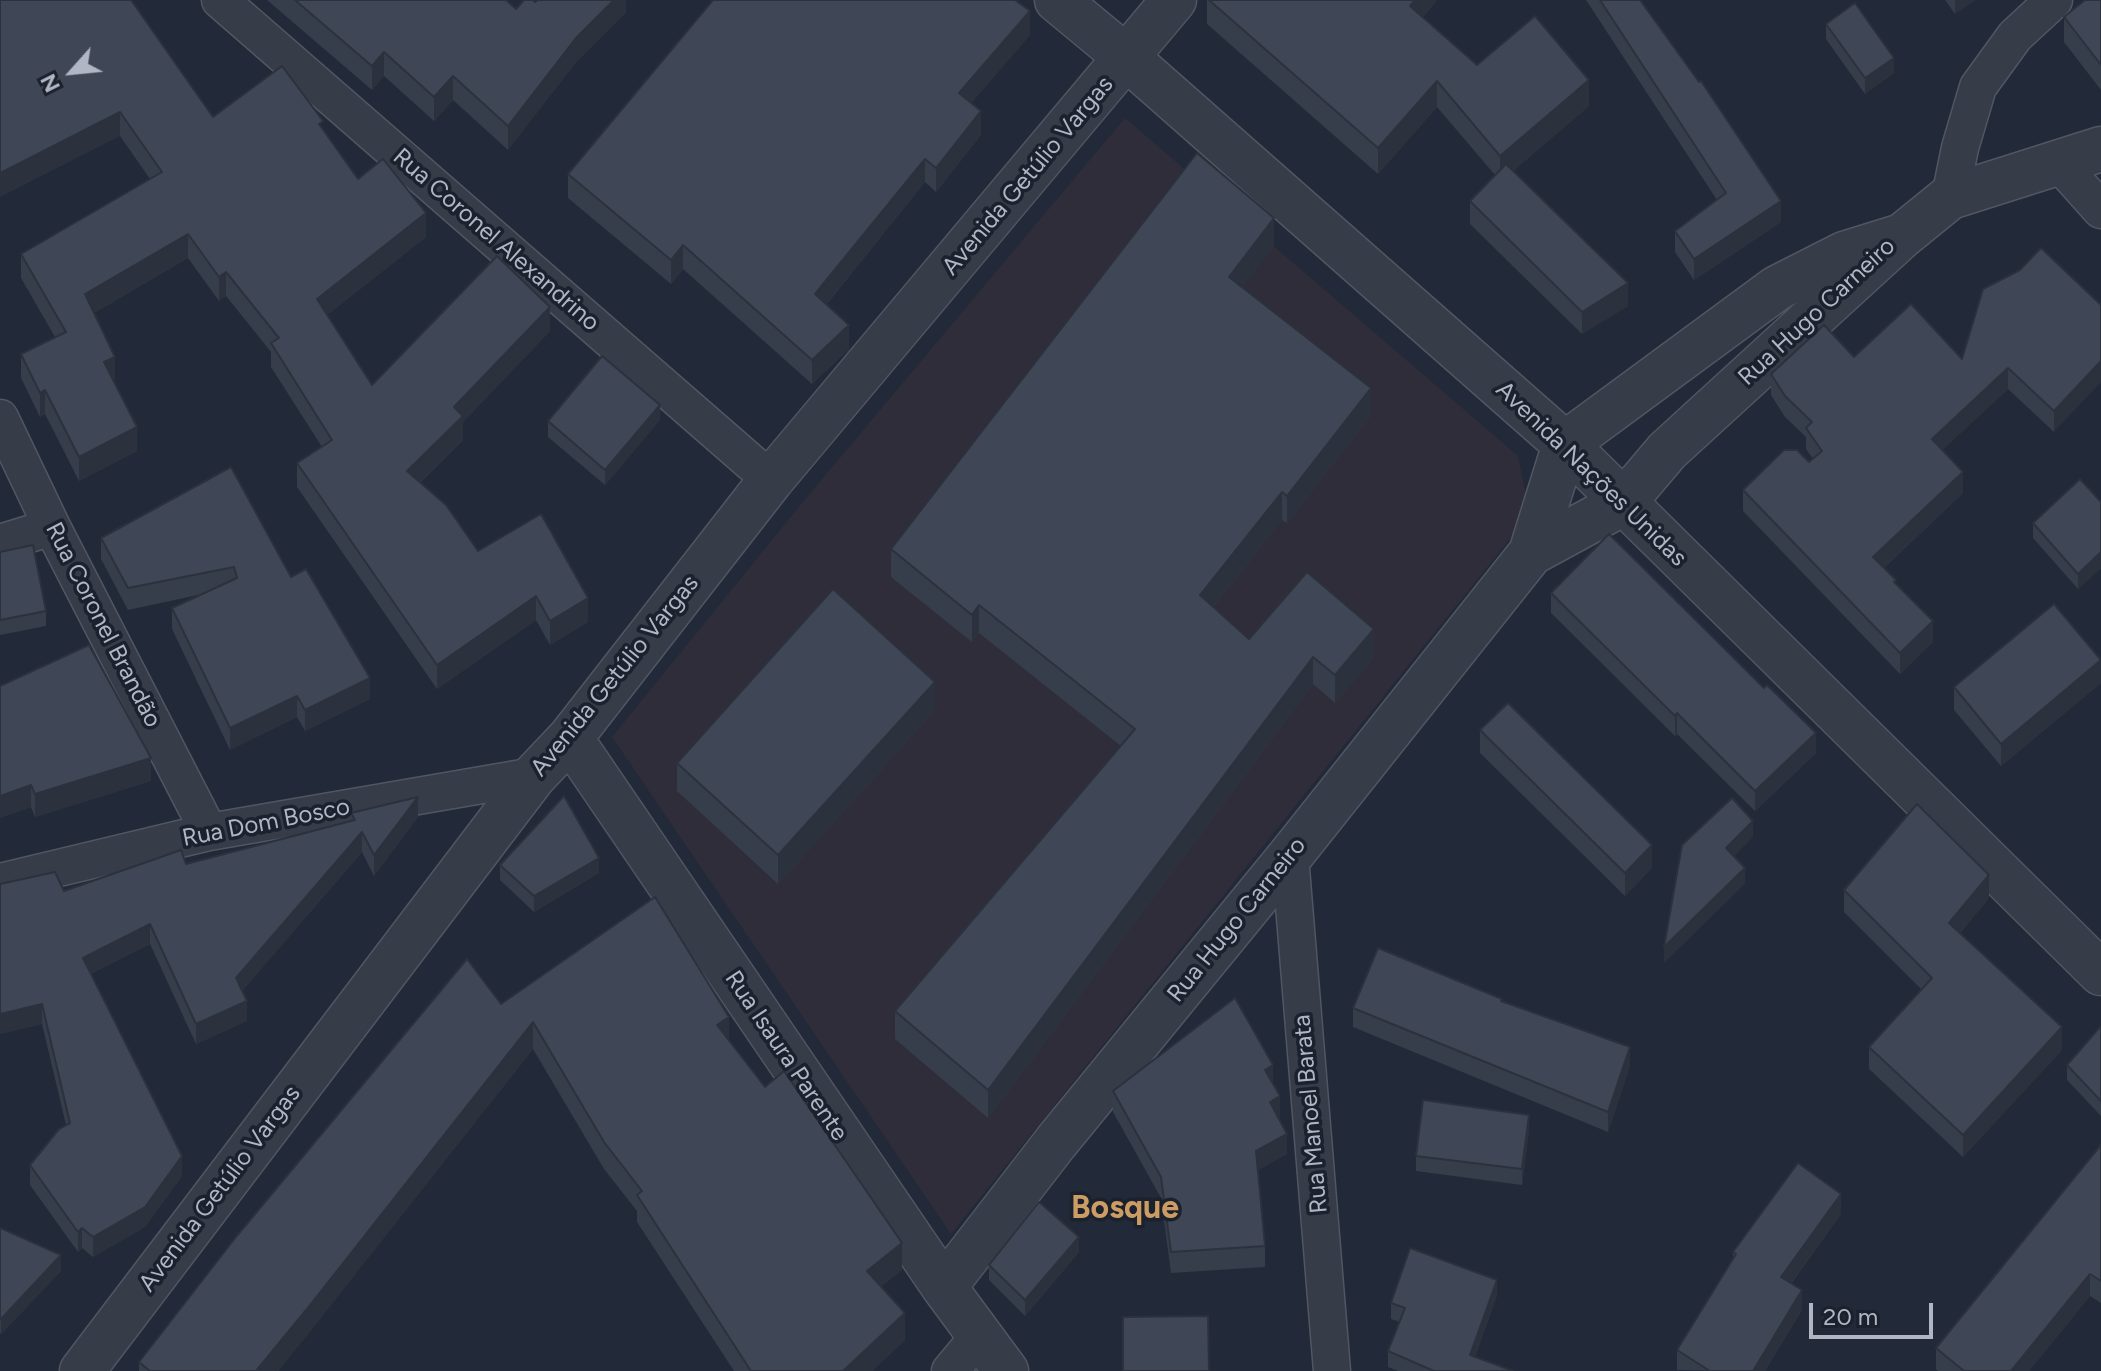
<!DOCTYPE html>
<html>
<head>
<meta charset="utf-8">
<style>
	body { margin:0 }
	#map { position:relative; width:2101px; height:1371px; overflow:hidden; background:#222938; font-family:Figtree,sans-serif }
	canvas { display:block }
	.north { position:absolute; left:32px; top:32px; width:80px; height:80px; -webkit-text-stroke:6px #1b212d; paint-order:stroke; rotate:243deg; font-size:22px; font-weight:700; line-height:32px; text-align:center; color:#b1b6c4 }
	.north::after { content:''; display:block; margin:auto; width:28px; height:36px; background:#b1b6c4; clip-path:polygon(50% 0,100% 100%,50% 72%,0 100%) }
	.scale { position:absolute; left:1809px; top:1303px; width:124px; height:36px; box-sizing:border-box; border:4px solid #b1b6c4; border-top:0; padding-left:10px; font-size:24px; line-height:28px; white-space:nowrap; color:#b1b6c4; -webkit-text-stroke:6px #1b212d; paint-order:stroke }
</style>
</head>
<body>
<div id="map">
<canvas width="2101" height="1371"></canvas>
<div class="north">N</div>
<div class="scale">20 m</div>
</div>
<script>
const ctx = document.querySelector('canvas').getContext('2d');
ctx.lineJoin = 'round';
function fill(path, color) { ctx.fillStyle = color; ctx.fill(path, 'evenodd'); }
const poly = rows => new Path2D(rows.map(r => 'M' + r).join(''));
function stroke(path, color, width, dash) { ctx.strokeStyle = color; ctx.lineWidth = width; ctx.lineCap = dash ? 'butt' : 'round'; ctx.setLineDash(dash || []); ctx.stroke(path); }
function write(font, color, halo, rows, align = 'center') {
  ctx.font = font + ' Figtree,sans-serif'; ctx.lineWidth = 7; ctx.setLineDash([]); ctx.textBaseline = 'middle'; ctx.strokeStyle = halo; ctx.fillStyle = color; for (const [text, x, y, turn = 0] of rows) {
    ctx.save(); ctx.translate(x, y); ctx.rotate((+turn || 0) * Math.PI / 180); ctx.textAlign = isNaN(turn) ? turn : align; if (halo) ctx.strokeText(text, 0, 0); ctx.fillText(text, 0, 0); ctx.restore();
  }
}
fill(poly([
	[1125,118,1518,456,1530,514,951,1234,612,737,802,503]
]), '#302d3a');
const minor = poly([
	[220,0,771,480],
	[2059,163,2101,210],
	[1950,197,1960,148,1978,87,2015,36,2054,0],
	[0,418,52,527,209,832],
	[0,543,52,527],
	[1290,856,1332,1371],
	[0,882,209,832,534,776],
	[950,1371,980,1335]
]);
const tertiary = poly([
	[1057,0,1127,58,1565,444,2101,973],
	[1531,553,1623,503,1667,451,1902,236,1950,197,2101,149],
	[570,738,944,1287,1006,1371],
	[944,1287,1056,1142,1290,856,1531,553,1565,444,1777,288,1844,254,1902,236],
	[82,1371,534,776,570,738,771,480,1174,0]
]);
stroke(minor, '#515663', 39);
stroke(tertiary, '#515663', 47);
stroke(minor, '#363c48', 36);
stroke(tertiary, '#363c48', 44);
fill(poly([
	[0,0,213,117,323,130,358,179,426,237,327,315,372,385,550,331,463,422,463,440,420,483,478,551,588,622,550,645,536,620,437,689,297,487,297,463,322,447,271,367,271,352,226,296,219,301,188,258,94,313,115,381,114,382,137,451,79,481,45,414,40,417,21,378,21,354,55,337,21,278,21,254,150,179,120,136],
	[267,0,506,0,516,9,535,2,626,0,626,12,576,62,508,150,453,100,434,121,384,76,372,90],
	[1207,0,1437,0,1423,17,1477,65,1589,106,1513,171,1628,306,1582,334,1470,224,1470,201,1495,175,1437,107,1378,174,1207,24],
	[1586,0,1640,0,1699,82,1781,222,1694,280,1675,252,1675,231,1717,200],
	[1945,0,1975,0,1955,14],
	[2101,0,2101,90,2064,42,2064,17],
	[1826,24,1894,73,1865,94,1826,39],
	[1030,35,971,103,981,135,936,192,925,182,826,305,849,349,812,384,683,269,671,284,568,198,568,174],
	[1274,246,1242,287,1371,415,1287,523,1282,520,1213,607,1249,639,1374,657,1335,703,1313,684,988,1118,895,1039,895,1011,1121,746,979,633,972,642,891,577,891,549],
	[2101,305,2054,432,2008,389,1942,450,1963,493,1884,568,1896,584,1933,642,1900,674,1743,511,1743,490,1809,462,1813,459,1806,449,1806,437,1785,417,1771,395,1771,374,1854,357,1962,359],
	[660,420,605,485,548,437,548,421],
	[2101,502,2101,568,2078,589,2033,538,2033,523],
	[101,538,291,577,370,699,305,731,297,717,230,750,172,629,172,608,198,595,128,610,101,559],
	[0,552,46,611,46,626,0,635],
	[1551,593,1816,753,1755,811,1677,734,1675,736,1551,613],
	[2101,683,2001,766,1954,710,1954,687],
	[0,686,151,781,35,817,31,807,0,818],
	[935,710,778,884,677,791,677,763],
	[1480,730,1652,868,1625,896,1480,753],
	[351,813,418,817,374,876,362,852,242,991,247,1021,196,1044,150,944,91,974,182,1176,145,1227,93,1257,82,1248,78,1252,30,1185,30,1165,66,1125,42,1024,0,1034,64,891,186,864,351,821],
	[500,865,599,873,534,912,500,880],
	[1844,890,1989,898,1960,933,2062,1050,1963,1157,1869,1069,1869,1047,1922,990,1844,912],
	[1502,1002,1630,1066,1608,1132,1353,1027,1353,1008],
	[501,1004,729,1040,902,1270,881,1286,905,1340,872,1371,734,1371,637,1222,637,1211,604,1169,533,1049,278,1371,139,1371,139,1362],
	[2101,1026,2101,1116,2067,1080,2067,1065],
	[1273,1083,1280,1117,1278,1118,1287,1154,1258,1170,1265,1246,1265,1267,1171,1273,1161,1198,1113,1112,1113,1091],
	[1529,1130,1522,1185,1416,1171,1416,1156],
	[2101,1145,2101,1303,2090,1296,2029,1371,1938,1371,1936,1369,1936,1348],
	[1841,1214,1791,1284,1802,1310,1765,1371,1677,1370,1677,1350,1733,1258,1733,1252],
	[0,1228,61,1271,1,1334,0,1333],
	[1079,1252,1025,1316,989,1280,989,1265],
	[1497,1295,1475,1357,1513,1371,1398,1371,1388,1367,1388,1351,1400,1322,1391,1319,1391,1303]
]), '#363d4b');
fill(poly([
	[614,0,626,0,626,12,576,62,508,150,508,126,576,38],
	[1415,0,1437,0,1410,32,1410,6],
	[1955,0,1975,0,1955,14],
	[1030,11,1030,35,959,117,959,93],
	[384,52,384,76,372,90,372,66],
	[1894,58,1894,73,1865,94,1865,78],
	[453,76,453,100,434,121,434,97],
	[1589,80,1589,106,1500,182,1500,156],
	[1437,81,1437,107,1378,174,1378,148],
	[981,111,981,135,936,192,936,168],
	[120,112,120,136,0,197,0,173],
	[925,159,925,182,815,318,815,294],
	[1781,201,1781,222,1694,280,1694,259],
	[426,213,426,237,317,323,317,299],
	[1274,218,1274,246,1229,305,1229,277],
	[188,234,188,258,85,318,85,294],
	[683,245,683,269,671,284,671,260],
	[226,272,226,296,219,301,219,277],
	[1628,283,1628,306,1582,334,1582,312],
	[550,307,550,331,463,422,463,440,407,495,407,471,454,407],
	[849,325,849,349,812,384,812,360],
	[115,357,115,381,104,386,104,362],
	[2101,361,2101,382,2054,432,2054,411],
	[2008,368,2008,389,1932,460,1932,439],
	[1371,388,1371,415,1287,523,1287,496],
	[45,390,45,414,40,417,40,393],
	[660,405,660,420,605,485,605,470],
	[137,427,137,451,79,481,79,457],
	[1963,472,1963,493,1873,578,1873,557],
	[1282,492,1282,520,1200,623,1200,595],
	[2101,552,2101,568,2078,589,2078,574],
	[536,596,536,620,437,689,437,665],
	[588,598,588,622,550,645,550,621],
	[979,605,979,633,972,642,972,615],
	[1933,621,1933,642,1900,674,1900,653],
	[1374,629,1374,657,1335,703,1335,675],
	[1313,657,1313,684,988,1118,988,1090],
	[2101,660,2101,683,2001,766,2001,744],
	[370,678,370,699,305,731,305,710],
	[935,682,935,710,778,884,778,855],
	[297,696,297,717,230,750,230,728],
	[1677,713,1677,734,1675,736,1675,716],
	[1816,733,1816,753,1755,811,1755,791],
	[151,758,151,781,35,817,35,794],
	[31,785,31,807,0,818,0,796],
	[418,797,418,817,374,876,374,855],
	[1753,821,1753,837,1726,864,1726,848],
	[362,832,362,852,236,998,236,978],
	[1652,845,1652,868,1625,896,1625,873],
	[599,858,599,873,534,912,534,896],
	[1745,868,1745,884,1664,963,1664,947],
	[1989,875,1989,898,1949,945,1949,923],
	[150,924,150,944,83,978,83,958],
	[247,1001,247,1021,196,1044,196,1024],
	[42,1004,42,1024,0,1034,0,1014],
	[729,1017,729,1044,717,1025],
	[533,1022,533,1049,310,1332,278,1371,256,1371],
	[2062,1027,2062,1050,1963,1157,1963,1135],
	[1630,1047,1630,1066,1608,1132,1608,1112],
	[1273,1065,1273,1086,1265,1070],
	[1280,1096,1280,1117,1270,1123,1270,1102],
	[1529,1115,1529,1130,1522,1185,1522,1169],
	[1287,1134,1287,1154,1256,1171,1256,1151],
	[182,1156,182,1176,145,1227,93,1257,93,1237],
	[1841,1194,1841,1214,1781,1297,1781,1277],
	[82,1228,82,1248,78,1252,78,1232],
	[1079,1237,1079,1252,1025,1316,1025,1300],
	[902,1243,902,1270,867,1298,867,1271],
	[61,1255,61,1271,1,1334,1,1319],
	[2090,1274,2090,1296,2029,1371,2011,1371],
	[1497,1280,1497,1295,1470,1370,1470,1355],
	[1802,1290,1802,1310,1765,1371,1753,1371],
	[905,1313,905,1340,872,1371,843,1371]
]), '#2c323d');
const building = poly([
	[0,0,131,0,213,117,282,66,323,121,319,124,358,179,383,159,426,213,317,299,372,385,497,256,550,307,454,407,463,416,407,471,446,505,478,551,541,514,588,598,550,621,536,596,437,665,297,463,332,440,271,343,279,338,226,272,219,277,188,234,85,294,115,357,104,362,137,427,79,457,45,390,40,393,21,354,66,332,21,254,162,172,120,112,0,173,0,0],
	[295,0,506,0,516,9,524,0,533,0,535,2,538,0,614,0,576,38,508,126,453,76,434,97,384,52,372,66,295,0],
	[713,0,1015,0,1030,11,959,93,981,111,936,168,925,159,815,294,849,325,812,360,683,245,671,260,568,174,713,0],
	[1209,0,1415,0,1410,6,1477,65,1535,16,1589,80,1500,156,1437,81,1378,148,1209,0],
	[1600,0,1640,0,1699,82,1701,81,1781,201,1694,259,1675,231,1726,193,1600,0],
	[2085,0,2101,0,2101,65,2064,17,2085,0],
	[1855,3,1894,58,1865,78,1826,24,1855,3],
	[1197,153,1274,218,1229,277,1371,388,1287,496,1282,492,1200,595,1249,639,1307,572,1374,629,1335,675,1313,657,988,1090,895,1011,1135,729,979,605,972,615,891,549,1197,153],
	[1506,164,1628,283,1582,312,1470,201,1506,164],
	[2041,248,2101,305,2101,361,2054,411,2008,368,1932,439,1963,472,1873,557,1896,580,1894,582,1933,621,1900,653,1743,490,1784,450,1797,450,1809,462,1822,451,1806,428,1812,422,1785,396,1771,374,1824,325,1854,357,1911,304,1962,359,1983,289,2020,270,2041,248],
	[602,356,660,405,605,470,548,421,602,356],
	[231,467,291,577,306,569,370,678,305,710,297,696,230,728,172,608,237,578,234,567,128,588,101,538,231,467],
	[2080,479,2101,502,2101,552,2078,574,2033,523,2080,479],
	[1609,534,1764,688,1767,685,1816,733,1755,791,1677,713,1675,716,1551,593,1609,534],
	[33,545,46,611,0,620,0,552,33,545],
	[833,589,935,682,778,855,677,763,833,589],
	[2054,604,2101,660,2001,744,1954,687,2054,604],
	[89,645,151,758,35,794,31,785,0,796,0,686,89,645],
	[1508,703,1652,845,1625,873,1480,730,1508,703],
	[564,796,599,858,534,896,500,865,564,796],
	[418,797,374,855,362,832,236,978,247,1001,196,1024,150,924,83,958,182,1156,145,1207,93,1237,82,1228,78,1232,30,1165,59,1129,70,1123,42,1004,0,1014,0,884,55,872,64,891,181,850,186,864,355,820,351,813,418,797],
	[1732,798,1753,821,1726,848,1745,868,1664,947,1682,845,1732,798],
	[1917,804,1989,875,1949,923,2062,1027,1963,1135,1869,1047,1932,978,1844,890,1917,804],
	[655,897,729,1017,717,1025,765,1087,784,1071,902,1243,867,1271,905,1313,843,1371,751,1371,637,1195,642,1191,604,1142,533,1022,310,1305,256,1371,150,1371,139,1362,236,1237,467,959,501,1004,655,897],
	[1378,948,1502,999,1501,1001,1630,1047,1608,1112,1353,1008,1378,948],
	[1235,998,1273,1065,1265,1070,1280,1096,1270,1102,1287,1134,1256,1151,1265,1246,1171,1252,1161,1177,1113,1091,1235,998],
	[2101,1026,2101,1101,2067,1065,2101,1026],
	[1423,1100,1529,1115,1522,1169,1416,1156,1423,1100],
	[2101,1145,2101,1281,2090,1274,2011,1371,1964,1371,1936,1348,2101,1145],
	[1798,1163,1841,1194,1781,1277,1802,1290,1753,1371,1710,1371,1677,1350,1736,1254,1733,1252,1798,1163],
	[1039,1202,1079,1237,1025,1300,989,1265,1039,1202],
	[0,1228,61,1255,1,1319,0,1317,0,1228],
	[1410,1248,1497,1280,1470,1355,1513,1371,1434,1371,1388,1351,1405,1308,1391,1303,1410,1248],
	[1208,1316,1209,1371,1123,1371,1123,1317,1208,1316]
]);
fill(building, '#3f4757');
stroke(building, '#2c323d', 2);
write('24px', '#b1b6c4', '#1b212d', [
	["Avenida Getúlio Vargas",1028,176,-50],
	["Rua Coronel Alexandrino",496,240,41],
	["Rua Hugo Carneiro",1817,312,-43],
	["Avenida Nações Unidas",1591,474,44],
	["Rua Coronel Brandão",103,625,63],
	["Avenida Getúlio Vargas",615,676,-51],
	["Rua Dom Bosco",266,823,-11],
	["Rua Hugo Carneiro",1237,920,-51],
	["Rua Isaura Parente",786,1056,56],
	["Rua Manoel Barata",1311,1114,-95],
	["Avenida Getúlio Vargas",220,1189,-53]
]);
write('bold 32px', '#cc9c64', '#1b212d', [
	["Bosque",1125,1209]
]);
</script>
</body>
</html>
